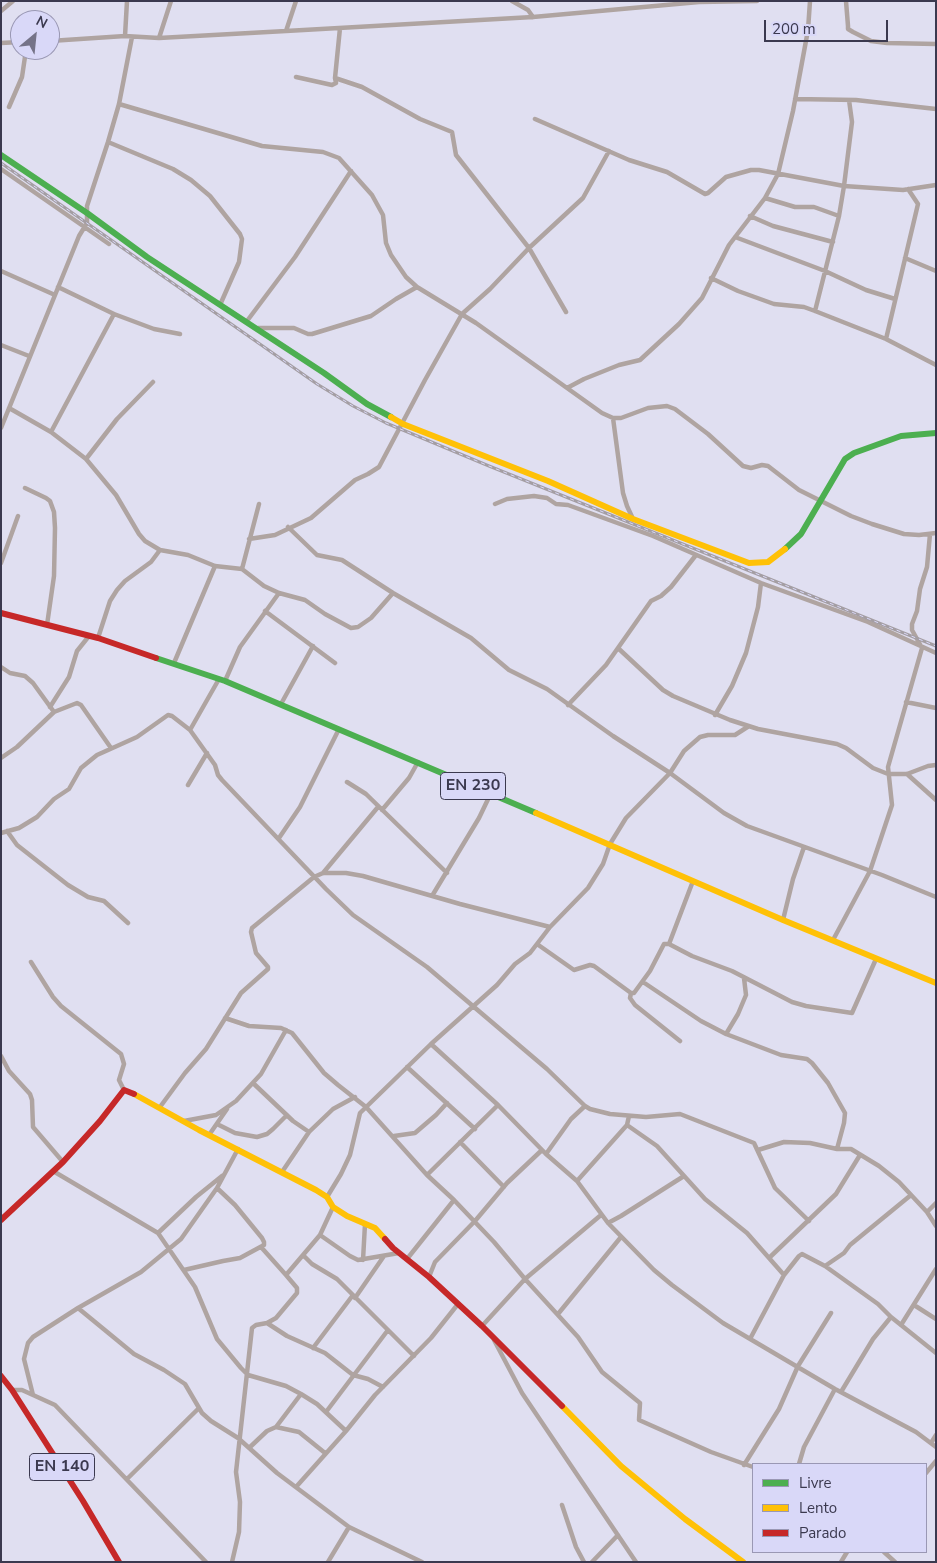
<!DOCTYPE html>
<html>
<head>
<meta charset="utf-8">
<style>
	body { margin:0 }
	#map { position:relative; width:937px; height:1563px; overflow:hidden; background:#e0dff1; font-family:"Nunito Sans",sans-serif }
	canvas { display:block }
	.frame { position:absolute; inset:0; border:2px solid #3b394f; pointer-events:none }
	.legend { position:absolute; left:752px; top:1463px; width:175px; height:90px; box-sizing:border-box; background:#d9d8f8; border:1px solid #9a98b4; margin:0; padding:6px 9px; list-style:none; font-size:15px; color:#3b394f }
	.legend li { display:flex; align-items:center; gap:10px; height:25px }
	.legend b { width:25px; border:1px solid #9a98b4 }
	.north { position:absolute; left:10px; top:10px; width:50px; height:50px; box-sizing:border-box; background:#d9d8f8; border:1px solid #9a98b4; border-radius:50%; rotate:28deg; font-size:14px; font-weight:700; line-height:20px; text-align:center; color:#3b394f }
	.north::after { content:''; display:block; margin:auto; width:18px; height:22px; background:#757388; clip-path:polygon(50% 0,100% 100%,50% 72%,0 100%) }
	.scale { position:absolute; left:764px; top:20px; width:124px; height:22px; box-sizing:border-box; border:2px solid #3b394f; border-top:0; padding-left:6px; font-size:15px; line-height:18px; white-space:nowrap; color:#3b394f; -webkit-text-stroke:4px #d9d8f8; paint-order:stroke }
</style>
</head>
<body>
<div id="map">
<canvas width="937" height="1563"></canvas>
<div class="frame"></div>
<ul class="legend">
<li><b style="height:6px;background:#4caf50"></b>Livre</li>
<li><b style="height:6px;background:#ffc107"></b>Lento</li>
<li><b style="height:6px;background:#c62828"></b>Parado</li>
</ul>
<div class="north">N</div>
<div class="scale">200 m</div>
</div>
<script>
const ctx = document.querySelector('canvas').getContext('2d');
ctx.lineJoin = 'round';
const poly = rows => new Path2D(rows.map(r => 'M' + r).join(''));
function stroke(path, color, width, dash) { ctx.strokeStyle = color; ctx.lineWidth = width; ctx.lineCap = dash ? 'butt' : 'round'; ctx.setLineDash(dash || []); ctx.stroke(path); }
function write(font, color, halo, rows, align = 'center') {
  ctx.font = font + ' "Nunito Sans",sans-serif'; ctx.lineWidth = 4.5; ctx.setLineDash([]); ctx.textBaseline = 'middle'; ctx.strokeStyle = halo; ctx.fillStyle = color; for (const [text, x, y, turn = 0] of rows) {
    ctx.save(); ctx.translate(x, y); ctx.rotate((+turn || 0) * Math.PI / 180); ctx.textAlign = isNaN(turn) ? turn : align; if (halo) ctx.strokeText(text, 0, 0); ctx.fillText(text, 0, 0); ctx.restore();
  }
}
stroke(poly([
	[512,1,528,10,533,17],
	[846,1,848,26,848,29,853,32,871,41,887,43,936,44],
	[1,11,13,1],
	[286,31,296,1],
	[125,36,127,1],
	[159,38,171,1],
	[50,41,125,36,159,38,286,31,533,17,699,2,757,1],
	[1,43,20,42],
	[296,77,332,85,336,83,335,78,362,87,420,119,452,132,456,155,529,248,566,312],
	[335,78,340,28],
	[795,99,856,100,936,109],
	[119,104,262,146,323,152,339,158,372,195,383,215,386,243,391,255,406,277,417,287,476,323,602,413,613,418,621,418,648,408,667,406,675,409,708,434,743,466,751,468,762,465,768,466,799,490,851,516,872,524,904,534,919,535,936,533],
	[9,107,22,77,26,50],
	[535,119,629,160,667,172,705,194,708,193,726,177,751,170,759,170,844,186,903,190,936,185],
	[108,142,173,169,191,180,210,196,240,234,242,239,239,262,220,305],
	[1,169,109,244],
	[765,198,795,207,814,207,839,216],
	[750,216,773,226,833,242],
	[735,237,825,271,866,290,895,299],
	[905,258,936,271],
	[1,271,55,295],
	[711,278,738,291,774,304,804,307,815,311,886,339,936,365],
	[58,287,114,314,154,329,180,334],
	[815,311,839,216,844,186,852,122,849,100],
	[247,321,295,257,351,171],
	[258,328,294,328,308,334,312,334,371,316,396,299,417,287],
	[886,339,918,204,908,189],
	[1,345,29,356],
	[567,388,584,379,619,365,640,360,679,324,702,298,729,245,765,198,778,174,793,111,808,30,810,1],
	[9,408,51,432,86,459,116,495,139,534,145,541,160,550,188,555,215,566,242,569,264,586,279,593,305,600,325,614,351,628,358,627,371,618,393,593],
	[613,418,623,493,627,506,633,519],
	[1,428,79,236,87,223,87,206,108,142,119,104,132,37],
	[51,432,114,314],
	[86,459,117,419,153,382],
	[25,488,46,498,50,501,54,512,55,528,54,576,47,625],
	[495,504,507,499,534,496,547,498,556,504,568,505,653,536,761,583,868,622,936,653],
	[288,527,317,555,342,560,393,593,471,638,509,670,547,689,613,736,670,773,724,813,747,826,882,875,936,897],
	[249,539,275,535,311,518,355,480,368,474,379,467,425,380,462,314,490,289,529,248,583,198,609,151],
	[1,563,18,516],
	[242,569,259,504],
	[265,611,335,663],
	[98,638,110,601,117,590,125,581,151,562,160,550],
	[619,649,663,690,673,696,730,720,758,729,837,744,846,748,873,768,888,774,907,774,928,766,936,765],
	[174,663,215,566],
	[1,667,10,673,25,676,33,683,54,712,77,703,81,705,111,748],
	[219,679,190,730,215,765,218,775,222,780,326,889,353,915,427,967,547,1069,585,1106,590,1109,610,1114,646,1117,680,1114,754,1143,775,1188,809,1221],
	[225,681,240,647,279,593],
	[906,702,936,708],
	[281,704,313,646],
	[568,705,606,665,651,601,661,596,671,587,696,555],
	[50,707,69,677,77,651,89,636],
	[715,715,732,686,746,653,758,607,761,583],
	[1,758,17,747,54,712],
	[907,774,936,800],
	[347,782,366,794,447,873],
	[188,785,207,753],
	[382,810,409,778,418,762],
	[7,831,17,845,68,885,88,897,104,901,128,923],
	[1,833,19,828,37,817,54,799,69,789,81,768,97,755,137,737,168,715,172,716,190,730],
	[279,838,300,807,339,729],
	[323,873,378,807],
	[693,881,669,944,692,956,732,971,792,1002,806,1006,852,1013,876,959],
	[432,896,479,818,491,793],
	[783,920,793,879,804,847],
	[833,940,870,871,892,805,888,767,922,648,912,630,912,624,917,611,920,589,927,567,930,534],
	[537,944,574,970,590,965,594,966,631,993,634,993,650,971,664,944,669,944],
	[31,962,53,997,61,1006,121,1054,124,1064,119,1080,124,1090],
	[643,982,701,1021,726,1034,781,1055,807,1059,812,1063,828,1083,845,1113,844,1123,837,1149],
	[631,993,630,998,635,1005,680,1041],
	[225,1018,249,1026,281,1028,292,1033,324,1073,338,1085,366,1107,427,1175,454,1200,494,1242,525,1279,578,1337,602,1372,640,1403,639,1420,711,1452,753,1467],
	[726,1034,738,1014,746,995,744,978],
	[431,1044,498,1105,546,1154,577,1181,608,1223,654,1270,672,1285,723,1323,835,1389,916,1432,936,1447],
	[1,1056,9,1071,30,1094,32,1100,33,1127,63,1162],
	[407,1067,475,1129],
	[253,1083,293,1121,309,1132],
	[160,1107,185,1073,206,1049,241,993,268,969,268,967,256,953,251,932,252,928,314,877,323,873,346,873,363,876,460,904,550,927],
	[184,1121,216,1115,236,1101,261,1074,286,1030],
	[217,1124,235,1133,257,1137,267,1134,273,1129,287,1115],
	[627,1125,657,1146,705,1199,747,1233,784,1275],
	[209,1135,227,1109],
	[394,1136,415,1133,436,1115,447,1103],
	[460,1142,504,1187],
	[758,1150,784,1142,810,1143,837,1149,851,1149,879,1166,899,1182,927,1212,936,1226],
	[546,1154,571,1119,585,1106],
	[53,1171,158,1233,195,1287,217,1339,241,1368,248,1375,286,1386,301,1394,317,1404,346,1431],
	[282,1172,309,1132,333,1109,355,1097],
	[427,1175,498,1105],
	[577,1181,627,1125,629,1116],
	[327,1197,341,1174,350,1155,360,1113,431,1044,497,985,515,964,530,953,550,927,588,888,603,864,610,844,626,818,670,773,684,751,700,737,708,735,735,735,749,726],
	[927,1212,936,1203],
	[608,1223,621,1216,684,1176],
	[158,1233,196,1197,222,1176],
	[320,1235,350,1256,358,1260,399,1253],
	[261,1247,286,1275],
	[303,1255,312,1264,337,1279,414,1356],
	[769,1258,836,1194,860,1155],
	[407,1259,454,1200],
	[363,1260,365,1224],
	[825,1266,844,1253,850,1245,911,1195],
	[184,1270,223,1261,240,1258,264,1245,264,1242,262,1238,235,1205,217,1188],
	[429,1277,435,1262,475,1221,507,1183,542,1150],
	[355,1298,384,1256],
	[914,1305,936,1319],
	[78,1308,134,1354,164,1370,185,1384,202,1413,211,1421,238,1438,277,1473,349,1527,422,1562],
	[558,1314,621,1237],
	[267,1323,287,1336,325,1353,353,1375,368,1379,383,1387],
	[901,1325,936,1269],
	[482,1326,525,1279,601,1215],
	[750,1339,784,1275,799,1256,802,1254,825,1266,878,1304,891,1317,936,1353],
	[494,1340,522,1393,636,1562],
	[313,1348,353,1295],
	[12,1390,22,1390,55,1405,206,1562],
	[841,1392,873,1339,891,1317],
	[33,1395,24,1359,28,1343,33,1337,78,1308,141,1272,181,1239,217,1188,238,1149],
	[326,1412,388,1330],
	[276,1427,301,1394],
	[931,1443,936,1435],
	[249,1448,267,1431,276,1427,299,1432,325,1453],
	[799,1464,804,1447,835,1389],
	[744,1465,779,1409,798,1366,831,1313],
	[926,1473,936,1461],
	[127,1479,198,1409],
	[296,1487,346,1431,375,1395,431,1338,458,1304],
	[562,1505,576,1547,584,1562],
	[884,1552,895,1562],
	[232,1562,239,1532,240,1502,236,1472,252,1328,256,1325,267,1323,276,1318,297,1293,297,1288,286,1275,320,1235,333,1207],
	[328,1562,349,1527],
	[592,1562,618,1535],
	[841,1562,847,1552]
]), '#afa4a1', 4.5);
stroke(poly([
	[1,155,87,213,147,257,324,373,367,404,391,417],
	[785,549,801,534,845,459,854,453,901,436,936,433],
	[156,658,225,681,536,813]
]), '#4caf50', 6);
stroke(poly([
	[391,417,403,424,548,481,633,519,749,563,768,562,785,549],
	[536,813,783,920,936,983],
	[134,1094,199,1130,316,1190,327,1197,333,1207,347,1216,375,1228,385,1239],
	[562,1406,621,1466,685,1519,743,1562]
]), '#ffc107', 6);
stroke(poly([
	[1,613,98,638,156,658],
	[1,1220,63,1162,100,1121,124,1090,134,1094],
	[385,1239,393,1248,429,1277,482,1326,562,1406],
	[1,1376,12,1390,83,1501,119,1562]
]), '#c62828', 6);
const rail = poly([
	[1,163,317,384,353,406,386,423,489,466,936,646]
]);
stroke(rail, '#a49ea3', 3);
stroke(rail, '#d9d8f8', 1, [4]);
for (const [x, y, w] of [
	[473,786,65],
	[62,1467,65]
]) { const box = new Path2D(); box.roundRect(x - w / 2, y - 13.5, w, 27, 4); ctx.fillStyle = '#d9d8f8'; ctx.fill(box); stroke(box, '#3b394f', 1); }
write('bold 16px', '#3b394f', null, [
	["EN 230",473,786],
	["EN 140",62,1467]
]);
</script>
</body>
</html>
